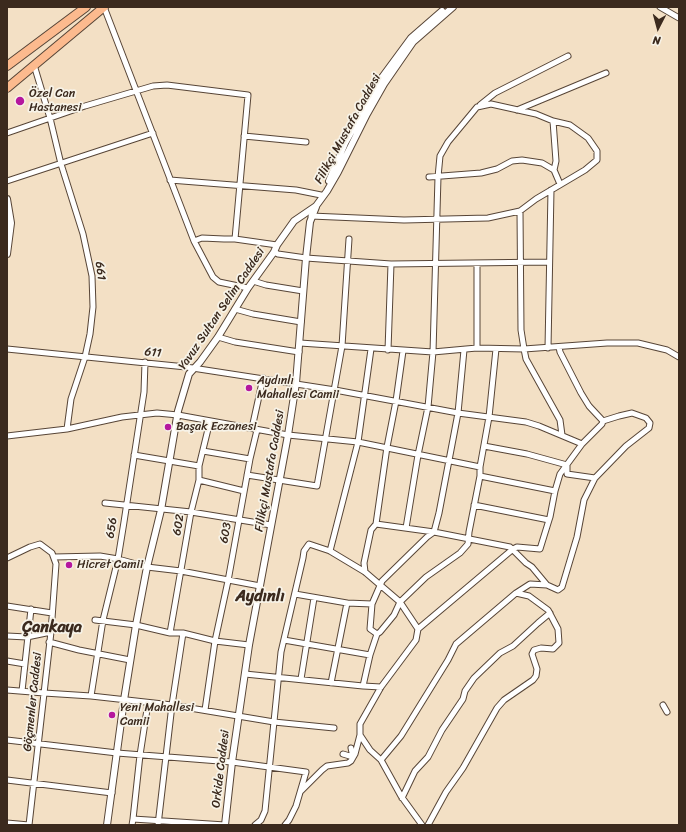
<!DOCTYPE html>
<html>
<head>
<meta charset="utf-8">
<style>
	body { margin:0 }
	#map { position:relative; width:686px; height:832px; overflow:hidden; background:#f3e0c5; font-family:Sriracha,sans-serif }
	canvas { display:block }
	.frame { position:absolute; inset:0; border:8px solid #3b2a1e; pointer-events:none }
	.north { position:absolute; left:638px; top:8px; width:40px; height:40px; -webkit-text-stroke:3px #f7f3e8; paint-order:stroke; rotate:186deg; font-size:11px; font-weight:700; line-height:16px; text-align:center; color:#3b2a1e }
	.north::after { content:''; display:block; margin:auto; width:14px; height:18px; background:#3b2a1e; clip-path:polygon(50% 0,100% 100%,50% 72%,0 100%) }
</style>
</head>
<body>
<div id="map">
<canvas width="686" height="832"></canvas>
<div class="frame"></div>
<div class="north">N</div>
</div>
<script>
const ctx = document.querySelector('canvas').getContext('2d');
ctx.lineJoin = 'round';
const poly = rows => new Path2D(rows.map(r => 'M' + r).join(''));
function stroke(path, color, width, dash) { ctx.strokeStyle = color; ctx.lineWidth = width; ctx.lineCap = dash ? 'butt' : 'round'; ctx.setLineDash(dash || []); ctx.stroke(path); }
function write(font, color, halo, rows, align = 'center') {
  ctx.font = font + ' Sriracha,sans-serif'; ctx.lineWidth = 3.5; ctx.setLineDash([]); ctx.textBaseline = 'middle'; ctx.strokeStyle = halo; ctx.fillStyle = color; for (const [text, x, y, turn = 0] of rows) {
    ctx.save(); ctx.translate(x, y); ctx.rotate((+turn || 0) * Math.PI / 180); ctx.textAlign = isNaN(turn) ? turn : align; if (halo) ctx.strokeText(text, 0, 0); ctx.fillText(text, 0, 0); ctx.restore();
  }
}
const minor = poly([
	[104,7,194,241,213,277,219,282,248,288],
	[660,7,679,18],
	[34,65,50,118,61,164,83,234,92,276,93,307,90,334,85,357,71,399,67,429],
	[480,105,495,93,568,56],
	[517,110,606,73],
	[7,133,85,106,153,86,167,85,248,95,235,239],
	[244,136,306,142],
	[429,177,481,173,497,169,512,161,522,160,542,163,554,170,560,184],
	[170,180,296,190,321,195],
	[7,181,153,133],
	[520,211,521,330,524,349,526,359,560,420,562,435],
	[311,216,404,220,488,218,520,211,536,199,585,170,597,160,597,151,588,138,570,125,553,121],
	[194,241,202,238,224,239,235,239,277,245],
	[274,252,278,254,306,258,391,264,549,262],
	[253,281,266,285,303,291],
	[235,309,253,314,301,322],
	[218,337,235,342,299,352],
	[300,343,433,352,477,348,524,349,607,343,638,343,667,350,679,357],
	[477,348,477,263],
	[548,348,551,190],
	[7,349,186,367,335,390,458,413,526,422,539,426,582,444],
	[388,350,391,264],
	[252,428,263,378],
	[7,436,67,429,122,417,157,413,178,415,288,435,358,442,480,467],
	[203,451,250,459],
	[134,455,199,466],
	[247,475,317,486,342,346,349,239],
	[480,476,555,491],
	[595,478,626,446,649,428,650,423,646,418,632,413,619,416,603,421],
	[199,480,244,491],
	[105,503,191,512,271,525],
	[474,505,549,520],
	[376,524,434,532,510,547,526,563,532,567,547,585,558,590,562,587,577,537,584,500,595,478,567,474,567,465,527,454,484,446],
	[406,528,418,455,428,407,433,352,438,177,440,156,448,142,477,107,491,104,536,114,553,121,556,161,554,170],
	[330,551,358,442,371,349],
	[54,557,100,556,118,559,147,567,181,571,260,586],
	[7,558,30,547,40,544,52,553,56,564,51,632,29,825,7,823],
	[365,572,364,563,371,530,376,524,387,447,396,401,403,351],
	[547,585,530,584,516,593,456,644,448,660,401,736,381,760,370,750,360,735,360,724,381,687,416,640,418,629,513,549,517,547,540,549,549,520,550,517,555,491,560,474,582,444,602,424,603,421,589,406,581,393,560,352,559,347],
	[295,594,347,603,372,604],
	[7,606,52,613],
	[95,620,136,625,170,633,183,633,215,641,249,645],
	[170,633,191,512,199,480,199,466,210,421],
	[377,634,370,629,372,604,382,581,427,537,434,532,439,513,458,413,464,350],
	[7,636,27,637,51,632],
	[284,640,370,655],
	[49,642,79,650,130,660],
	[7,661,25,664],
	[245,674,363,686,381,687],
	[301,679,314,598],
	[331,683,347,603],
	[363,686,370,655,377,634,380,632,394,615,400,602,426,577,460,553,468,544,469,532,480,476,480,467,489,417,496,349],
	[7,690,44,693,91,696,172,705,274,722,334,728],
	[22,691,31,609],
	[91,696,103,620,118,559,124,522,144,392,145,362],
	[663,705,667,712],
	[205,710,215,641,228,581,250,459,257,430],
	[7,740,117,753,232,762,306,772,296,806,289,820,285,825],
	[351,748,353,757],
	[343,754,353,757],
	[381,760,401,796,422,825],
	[7,780,112,793],
	[301,791,322,770,327,766,348,763,351,761,355,754,360,735],
	[402,798,415,771,428,757,442,730,463,699,465,691,474,678,500,653,513,646,538,623,550,613],
	[133,819,140,755,148,703],
	[132,825,133,819,225,825],
	[158,825,172,705,183,633],
	[255,825,261,820,265,811,281,652,303,558,304,551,309,544,330,551,365,572,400,602,418,629],
	[428,825,446,792,463,768,497,708,504,700,533,680,536,676,537,669,532,654,534,650,541,648,553,649,559,643,558,629,548,610,529,596,516,593]
]);
const tertiary = poly([
	[329,181,345,143,383,76,411,38,442,11],
	[7,199,11,223,7,254],
	[107,825,124,700,136,625,147,567,161,510,178,411,189,374,200,362,218,337,248,288,274,252,277,245,294,221,316,206,327,191,338,172,367,114,384,84,413,42,453,7],
	[225,825,232,762,249,645,288,435,296,383,306,258,310,222,316,207]
]);
const trunk = poly([
	[7,66,86,7],
	[7,88,104,7]
]);
stroke(minor, '#574537', 7);
stroke(tertiary, '#574537', 8);
stroke(trunk, '#574537', 10);
stroke(minor, '#fff', 5);
stroke(tertiary, '#fff', 6);
stroke(trunk, '#fcba8e', 8);
for (const [x, y, r, color] of [
	[20,101,5,"#b5179e"],
	[249,388,4,"#b5179e"],
	[168,427,4,"#b5179e"],
	[69,565,4,"#b5179e"],
	[112,715,4,"#b5179e"]
]) { const dot = new Path2D(); dot.arc(x, y, r, 0, 2 * Math.PI); ctx.fillStyle = color; ctx.fill(dot); stroke(dot, '#f7f3e8', 1.5); }
write('12px', '#3b2a1e', '#f7f3e8', [
	["Özel Can",29,94],
	["Hastanesi",29,108],
	["Aydınlı",257,381],
	["Mahallesi Camii",257,395],
	["Başak Eczanesi",176,427],
	["Hicret Camii",77,565],
	["Yeni Mahallesi",120,708],
	["Camii",120,722]
], 'left');
write('12px', '#3b2a1e', '#f7f3e8', [
	["Filikçi Mustafa Caddesi",348,129,-61],
	["661",100,271,82],
	["Yavuz Sultan Selim Caddesi",222,309,-56],
	["611",153,353,6],
	["Filikçi Mustafa Caddesi",270,471,-80],
	["602",179,525,-80],
	["656",112,528,-81],
	["603",226,533,-79],
	["Göçmenler Caddesi",33,702,-84],
	["Orkide Caddesi",221,769,-83]
]);
write('bold 16px', '#3b2a1e', '#f7f3e8', [
	["Aydınlı",260,597],
	["Çankaya",52,628]
]);
</script>
</body>
</html>
